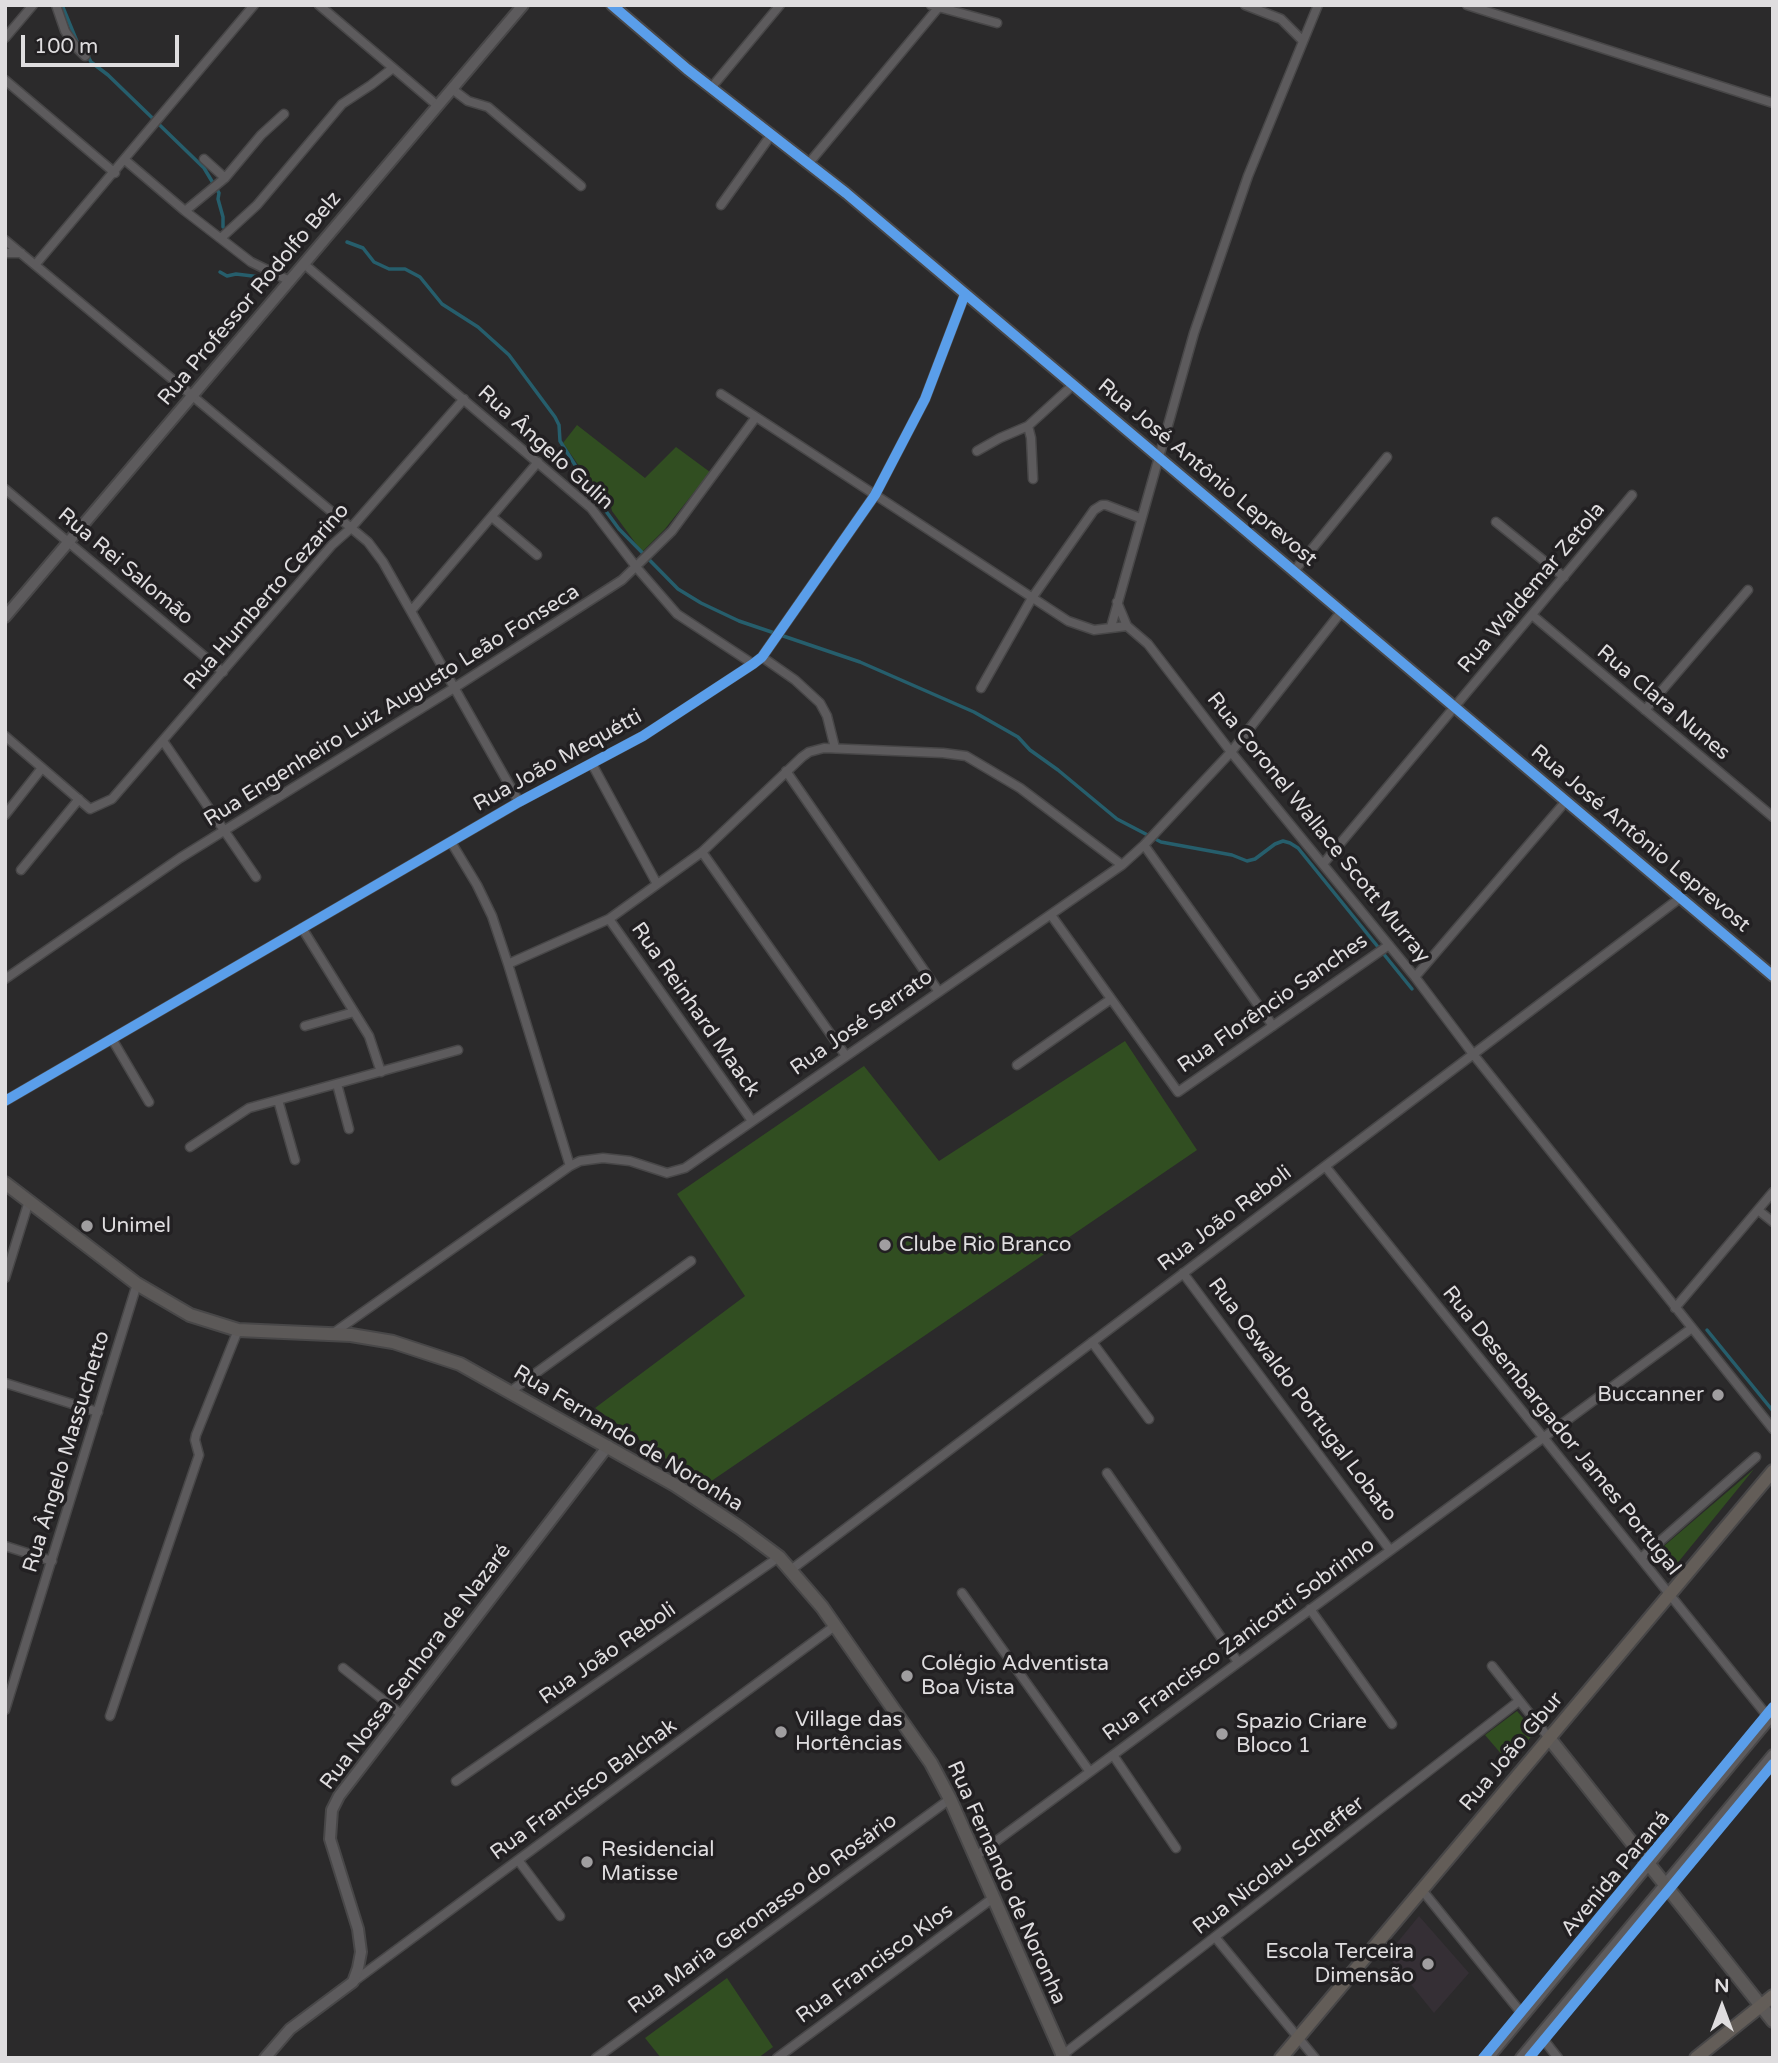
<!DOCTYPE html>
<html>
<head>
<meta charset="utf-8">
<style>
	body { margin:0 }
	#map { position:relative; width:1778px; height:2063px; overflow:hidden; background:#2b2a2b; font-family:"Varela Round",sans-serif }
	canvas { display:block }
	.frame { position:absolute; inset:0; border:7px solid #dfdddf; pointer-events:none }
	.north { position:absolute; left:1687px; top:1972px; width:70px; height:70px; -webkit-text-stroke:5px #222022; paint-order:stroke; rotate:0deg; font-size:19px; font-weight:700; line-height:28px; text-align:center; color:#dfdddf }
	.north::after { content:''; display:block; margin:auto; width:24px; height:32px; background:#dfdddf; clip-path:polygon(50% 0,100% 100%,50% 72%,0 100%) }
	.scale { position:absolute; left:21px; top:35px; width:158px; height:32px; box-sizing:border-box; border:4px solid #dfdddf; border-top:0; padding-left:9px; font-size:21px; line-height:24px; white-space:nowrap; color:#dfdddf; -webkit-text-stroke:5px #222022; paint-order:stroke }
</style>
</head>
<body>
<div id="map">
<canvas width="1778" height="2063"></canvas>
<div class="frame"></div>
<div class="north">N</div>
<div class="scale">100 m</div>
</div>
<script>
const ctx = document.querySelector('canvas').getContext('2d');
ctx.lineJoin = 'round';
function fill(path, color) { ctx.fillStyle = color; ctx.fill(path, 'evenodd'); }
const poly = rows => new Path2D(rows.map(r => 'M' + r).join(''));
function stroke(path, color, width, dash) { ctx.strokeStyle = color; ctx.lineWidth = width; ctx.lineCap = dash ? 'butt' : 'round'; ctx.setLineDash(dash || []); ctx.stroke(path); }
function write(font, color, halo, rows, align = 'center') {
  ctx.font = font + ' "Varela Round",sans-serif'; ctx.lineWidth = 7; ctx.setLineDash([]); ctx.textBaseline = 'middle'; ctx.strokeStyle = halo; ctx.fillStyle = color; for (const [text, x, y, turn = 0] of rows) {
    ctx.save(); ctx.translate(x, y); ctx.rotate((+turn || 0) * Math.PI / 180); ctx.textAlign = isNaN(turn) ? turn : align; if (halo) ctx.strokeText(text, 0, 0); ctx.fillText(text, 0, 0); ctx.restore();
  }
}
fill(poly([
	[1419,1916,1469,1973,1434,2013,1387,1955]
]), '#352f35');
fill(poly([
	[577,425,645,478,676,447,710,472,665,529,642,552,612,511,608,494,604,490,593,486,563,443],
	[1125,1041,1197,1150,704,1486,595,1408,745,1296,677,1194,864,1066,939,1161],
	[1754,1469,1671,1571,1657,1552],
	[1517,1711,1535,1732,1509,1763,1485,1735],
	[727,1978,773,2047,758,2058,661,2058,645,2038]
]), '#314e21');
stroke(poly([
	[62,5,78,44,84,48,91,62,108,75,204,168,219,193,218,199,223,217,223,227],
	[347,242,363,248,374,262,389,269,405,269,420,277,442,304,478,327,509,355,555,417,559,425,560,441,592,492,619,529,678,589,701,603,739,621,860,662,974,712,1018,737,1030,750,1058,770,1117,819,1161,842,1232,855,1247,861,1255,859,1275,844,1283,841,1290,843,1298,848,1412,989],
	[220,272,227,276,236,274,269,278],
	[1707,1330,1773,1411]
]), '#265e6c', 3.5);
const minor = poly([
	[56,5,65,31,76,47,85,56],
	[319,5,438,106],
	[931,5,997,23],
	[1245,5,1281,19,1303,41],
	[1467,5,1773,103],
	[5,38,33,5],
	[5,80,115,173],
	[711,88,780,5],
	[452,89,468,101,488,107,581,186],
	[204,159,225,178],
	[125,160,185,211,251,262,290,281],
	[809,163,938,8],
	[721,205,771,135],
	[185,211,225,178,261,135,284,114],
	[221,238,257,205,342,104,371,85,393,68],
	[5,240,368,542,383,562,519,802],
	[5,253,21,253],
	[304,264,591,508,637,568,677,614,753,664],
	[35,265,254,5],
	[721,394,1068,621,1094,630,1127,626,1148,644,1231,752,1415,977,1473,1054,1773,1429],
	[1028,426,1031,438,1033,479],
	[977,451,1000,438,1028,426,1073,385],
	[5,489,223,672],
	[492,517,537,555],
	[1496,522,1564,577],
	[1294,571,1387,457],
	[1117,602,1127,626],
	[411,611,538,462],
	[1532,615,1773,817],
	[1111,627,1194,333,1248,176,1318,5],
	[762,657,795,680,820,703,827,716,835,748],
	[981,688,1032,598,1094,510,1102,505,1106,505,1140,518],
	[1645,710,1748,590],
	[5,736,90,809,112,799,332,545,350,529,464,399],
	[163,741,256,877],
	[592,764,657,884],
	[786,771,939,992],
	[5,815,42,768],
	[451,842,477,885,492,916,508,964,570,1166],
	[1144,845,1273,1026],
	[702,852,846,1056],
	[1323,864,1632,495],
	[21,870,79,799],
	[1051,915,1178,1092,1389,945],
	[609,919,752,1121],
	[302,928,369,1036,381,1072],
	[508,964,609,919,702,852,802,757,809,752,824,748,943,753,966,756,1020,788,1122,865],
	[1415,977,1566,801],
	[5,979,180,858,454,688,622,580,672,531,756,417],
	[305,1026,354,1012],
	[112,1039,149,1102],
	[1017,1065,1111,999],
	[337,1084,349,1129],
	[278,1100,295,1160],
	[5,1101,519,802,643,736,753,664,762,657,875,495,925,399,965,294],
	[190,1147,249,1108,458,1050],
	[1325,1166,1769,1718],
	[1758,1210,1773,1222],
	[1183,1273,1390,1550],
	[5,1278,29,1201],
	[1675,1308,1773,1192],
	[332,1334,570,1166,580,1161,603,1158,630,1161,667,1173,685,1168,1122,865,1144,845,1231,752,1341,612],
	[1092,1342,1149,1419],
	[5,1383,98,1412],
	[511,1391,691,1261],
	[1107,1473,1238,1662],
	[5,1546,52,1561],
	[1641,1558,1756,1457],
	[792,1569,1680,898],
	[962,1593,1090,1772],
	[1310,1609,1392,1724],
	[1492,1666,1549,1738],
	[343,1668,402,1715],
	[5,1710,137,1284],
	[110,1716,199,1455,195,1440,196,1435,238,1330],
	[1113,1755,1176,1848],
	[456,1781,779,1557],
	[976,1856,1692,1328],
	[518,1860,560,1916],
	[1422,1890,1523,2015],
	[1215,1937,1315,2058],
	[353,1982,836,1625],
	[1540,2035,1558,2058],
	[1060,2057,1519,1701],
	[596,2058,950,1799],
	[777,2058,993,1898]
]);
const tertiary = poly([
	[612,5,687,69,846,193,1773,976],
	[5,617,523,5],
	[265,2058,290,2029,353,1982,358,1968,361,1952,358,1929,330,1839,332,1810,339,1796,608,1446],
	[1488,2058,1773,1714],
	[1521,2058,1773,1755]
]);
const secondary = poly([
	[5,1183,137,1284,190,1315,238,1330,351,1335,393,1342,460,1364,675,1485,740,1528,779,1557,822,1607,931,1763,950,1799,1064,2058],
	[1549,1738,1773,2021]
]);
const primary = poly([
	[1281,2058,1773,1471],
	[1696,2058,1773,1996]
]);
stroke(minor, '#484748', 11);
stroke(tertiary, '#484748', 14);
stroke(secondary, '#484748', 16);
stroke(primary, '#484748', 16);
stroke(minor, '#5d5b5d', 8);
stroke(tertiary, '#5d5b5d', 10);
stroke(secondary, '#5c5958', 12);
stroke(primary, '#635d58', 12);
stroke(poly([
	[612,5,687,69,846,193,1773,976],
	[5,1101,519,802,643,736,753,664,762,657,875,495,925,399,965,294],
	[1483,2058,1773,1707],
	[1529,2058,1773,1764]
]), '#5a9eea', 10);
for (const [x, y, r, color] of [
	[87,1226,7,"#a09ea0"],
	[885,1245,7,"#a09ea0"],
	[1718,1395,7,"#a09ea0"],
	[907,1676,7,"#a09ea0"],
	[781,1732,7,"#a09ea0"],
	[1222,1734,7,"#a09ea0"],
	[587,1862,7,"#a09ea0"],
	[1428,1964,7,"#a09ea0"]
]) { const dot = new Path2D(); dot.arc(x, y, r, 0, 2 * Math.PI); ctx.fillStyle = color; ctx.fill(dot); stroke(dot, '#222022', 2.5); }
write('21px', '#dfdddf', '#222022', [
	["Rua Professor Rodolfo Belz",250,299,-50],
	["Rua Ângelo Gulin",545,448,42],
	["Rua José Antônio Leprevost",1207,473,40],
	["Rua Rei Salomão",125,567,40],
	["Rua Waldemar Zetola",1532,588,-50],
	["Rua Humberto Cezarino",267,597,-49],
	["Rua Clara Nunes",1663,703,40],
	["Rua Engenheiro Luiz Augusto Leão Fonseca",392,706,-32],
	["Rua João Mequétti",558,761,-29],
	["Rua Coronel Wallace Scott Murray",1318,828,51],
	["Rua José Antônio Leprevost",1640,839,40],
	["Rua Florêncio Sanches",1273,1004,-35],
	["Rua Reinhard Maack",695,1010,55],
	["Rua José Serrato",862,1023,-35],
	["Rua João Reboli",1225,1219,-37],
	["Rua Oswaldo Portugal Lobato",1302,1400,53],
	["Rua Desembargador James Portugal",1561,1431,51],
	["Rua Fernando de Noronha",628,1439,31],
	["Rua Ângelo Massuchetto",67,1452,-73],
	["Rua Francisco Zanicotti Sobrinho",1239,1640,-36],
	["Rua João Reboli",608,1654,-35],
	["Rua Nossa Senhora de Nazaré",416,1667,-53],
	["Rua João Gbur",1512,1752,-50],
	["Rua Francisco Balchak",584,1790,-36],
	["Rua Nicolau Scheffer",1279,1866,-38],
	["Avenida Paraná",1616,1874,-50],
	["Rua Fernando de Noronha",1006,1883,66],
	["Rua Maria Geronasso do Rosário",763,1914,-36],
	["Rua Francisco Klos",875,1964,-36]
]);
write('21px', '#dfdddf', '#222022', [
	["Unimel",101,1226],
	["Clube Rio Branco",899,1245],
	["Buccanner",1704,1395,"right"],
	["Colégio Adventista",921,1664],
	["Boa Vista",921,1688],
	["Village das",795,1720],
	["Hortências",795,1744],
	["Spazio Criare",1236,1722],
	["Bloco 1",1236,1746],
	["Residencial",601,1850],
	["Matisse",601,1874],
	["Escola Terceira",1414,1952,"right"],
	["Dimensão",1414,1976,"right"]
], 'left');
</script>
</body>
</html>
